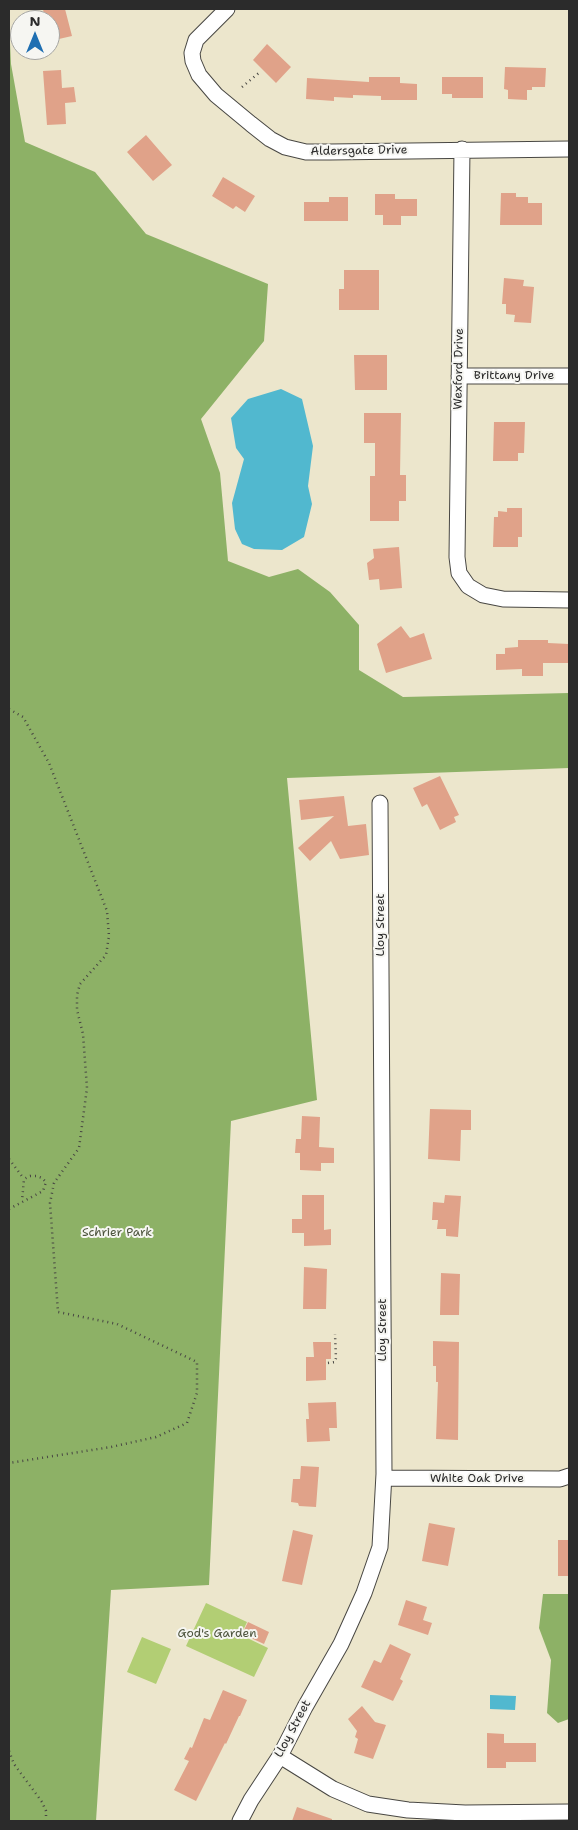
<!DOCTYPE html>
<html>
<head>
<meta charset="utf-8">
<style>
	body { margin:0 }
	#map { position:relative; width:578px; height:1830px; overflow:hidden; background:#ece6cc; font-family:"Shantell Sans",sans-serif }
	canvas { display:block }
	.frame { position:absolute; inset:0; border:10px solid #2b2b2b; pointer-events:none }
	.north { position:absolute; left:10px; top:10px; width:50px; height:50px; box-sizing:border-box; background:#f6f6f2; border:1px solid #a5a5a2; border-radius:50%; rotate:0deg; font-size:14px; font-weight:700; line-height:20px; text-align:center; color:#2b2b2b }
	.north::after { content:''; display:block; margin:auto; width:18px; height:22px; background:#1f6fb2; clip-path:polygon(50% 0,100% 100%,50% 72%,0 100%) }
</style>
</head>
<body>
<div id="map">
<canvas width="578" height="1830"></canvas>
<div class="frame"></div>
<div class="north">N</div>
</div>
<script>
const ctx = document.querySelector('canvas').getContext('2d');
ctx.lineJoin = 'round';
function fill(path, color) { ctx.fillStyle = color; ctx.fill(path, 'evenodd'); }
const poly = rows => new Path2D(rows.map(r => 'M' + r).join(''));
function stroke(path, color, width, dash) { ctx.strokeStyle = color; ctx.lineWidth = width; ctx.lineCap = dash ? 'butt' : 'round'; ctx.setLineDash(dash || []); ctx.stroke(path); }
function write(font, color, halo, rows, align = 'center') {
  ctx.font = font + ' "Shantell Sans",sans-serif'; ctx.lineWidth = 4; ctx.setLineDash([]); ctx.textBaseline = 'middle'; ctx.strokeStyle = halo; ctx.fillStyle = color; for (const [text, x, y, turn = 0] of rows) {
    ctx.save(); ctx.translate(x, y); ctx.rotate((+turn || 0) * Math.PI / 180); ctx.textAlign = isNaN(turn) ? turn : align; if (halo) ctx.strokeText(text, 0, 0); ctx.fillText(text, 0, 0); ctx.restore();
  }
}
fill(poly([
	[206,1603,247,1622,241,1635,268,1648,254,1677,186,1646],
	[142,1637,171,1649,156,1684,127,1672]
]), '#b2ce74');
fill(poly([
	[9,20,11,64,25,142,95,172,146,234,268,284,264,341,201,419,220,473,228,561,269,577,298,569,330,592,359,625,359,670,403,697,569,693,569,768,287,778,317,1100,231,1121,209,1585,111,1590,96,1821,9,1821],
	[543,1594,569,1594,569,1719,558,1723,547,1713,551,1660,539,1628]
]), '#8db166');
fill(poly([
	[281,389,302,399,313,446,308,486,312,504,304,537,282,550,254,549,242,544,235,529,232,503,244,459,236,448,231,418,248,399],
	[490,1695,516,1696,515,1710,490,1709]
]), '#51b8cf');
fill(poly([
	[43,9,65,9,72,36,50,41,50,20,45,20],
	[267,44,291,67,276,83,253,60],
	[505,67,546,68,545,87,532,87,532,90,527,90,527,100,508,99,508,90,504,89],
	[61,70,62,88,74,87,76,102,65,103,66,124,47,125,43,71],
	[369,77,400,77,400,83,417,84,417,100,381,100,381,96,353,95,353,98,334,97,334,101,306,99,307,78,369,82],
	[442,77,483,77,483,98,452,98,452,94,442,94],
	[146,135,172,165,153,181,127,152],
	[223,177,255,196,245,212,236,206,233,209,212,196],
	[501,193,516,193,516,197,528,197,528,203,542,203,542,225,500,225],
	[375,194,395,194,395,199,417,199,417,216,401,216,401,225,383,225,383,215,375,215],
	[329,197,348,197,348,221,304,221,304,202,329,202],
	[344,270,379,270,379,310,339,310,339,289,344,289],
	[504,278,524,280,523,286,534,287,531,323,514,322,515,315,506,314,506,304,502,304],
	[354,355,387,355,387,390,355,390],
	[364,413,401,413,400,475,406,475,406,501,399,501,399,521,370,521,370,476,375,476,375,443,364,443],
	[494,422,525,422,524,453,518,453,518,461,493,461],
	[507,508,522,508,522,537,518,537,518,547,493,547,494,517,498,517,498,511,507,512],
	[399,547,402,588,380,590,379,579,369,580,367,563,374,558,373,549],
	[401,626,410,638,424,633,432,659,386,673,377,644],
	[518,640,548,640,548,643,569,644,569,663,543,663,543,676,522,676,522,669,496,670,496,654,505,654,505,648,518,647],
	[440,776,459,815,454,817,456,822,440,830,427,804,422,807,413,788],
	[344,796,348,826,366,824,369,855,340,859,331,841,310,861,298,848,334,816,301,820,299,800],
	[430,1109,471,1110,471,1130,461,1130,460,1161,428,1159],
	[302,1116,320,1117,319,1147,334,1148,334,1163,321,1163,321,1171,300,1170,300,1153,295,1153,296,1139,301,1139],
	[302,1195,324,1195,324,1230,331,1229,331,1245,304,1246,304,1233,292,1233,292,1219,302,1219],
	[445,1195,461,1196,458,1237,446,1236,446,1229,437,1229,438,1220,432,1220,433,1202,444,1203],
	[304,1267,327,1269,326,1309,303,1309],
	[441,1273,460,1274,459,1315,440,1315],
	[433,1341,459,1342,458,1440,436,1439,438,1382,436,1382,436,1366,433,1366],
	[313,1342,331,1342,331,1359,326,1359,326,1380,306,1381,306,1357,314,1357],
	[336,1402,337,1428,329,1428,330,1441,307,1442,306,1419,309,1419,308,1403],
	[301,1466,319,1467,316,1507,299,1506,298,1503,291,1502,293,1479,300,1479],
	[429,1523,455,1528,448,1566,422,1561],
	[293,1530,313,1535,302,1585,282,1581],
	[558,1540,569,1540,569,1576,558,1576],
	[406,1600,427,1607,423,1620,432,1623,428,1635,398,1625],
	[248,1622,269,1632,264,1644,242,1634],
	[390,1644,411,1654,400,1679,403,1681,393,1701,361,1687,374,1660,381,1663],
	[223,1690,247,1700,240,1716,239,1716,226,1744,225,1743,196,1801,174,1790,189,1761,184,1759,190,1747,192,1748,204,1718,210,1720],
	[362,1706,375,1722,386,1725,373,1759,354,1753,358,1739,355,1737,357,1731,348,1719],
	[487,1733,504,1734,504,1743,536,1743,536,1762,506,1762,506,1768,487,1768],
	[297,1807,332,1819,332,1821,292,1821]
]), '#e0a289');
const minor = poly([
	[227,9,196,40,192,53,193,61,199,75,216,95,251,124,270,139,285,147,306,152,330,152,569,149],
	[462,149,457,557,459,573,468,586,483,595,503,599,569,600],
	[459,376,569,376],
	[384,1478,560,1479,569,1476],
	[280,1756,333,1789,368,1804,408,1810,465,1813,569,1812],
	[240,1821,251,1800,280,1756,305,1707,341,1644,364,1593,380,1547,384,1474,380,803]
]);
stroke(minor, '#484743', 17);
stroke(poly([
	[242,87,260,72],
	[9,709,23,717,49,763,107,911,109,936,106,955,80,984,77,995,77,1010,83,1034,87,1088,79,1148,54,1183,50,1203,58,1312,117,1324,197,1362,197,1393,187,1423,156,1437,111,1447,9,1463],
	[9,1159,24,1179],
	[9,1209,43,1191,46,1182,42,1178,37,1176,30,1176,24,1179,22,1201],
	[328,1363,335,1362,336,1358,335,1334],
	[9,1751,14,1764,42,1802,46,1811,46,1821]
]), '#484743', 2.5, [1, 4]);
stroke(minor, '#fff', 15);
write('12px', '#2b2b2b', '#f6f6f2', [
	["Aldersgate Drive",359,151,-1],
	["Wexford Drive",459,369,-89],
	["Brittany Drive",514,376],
	["Lloy Street",381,925,-90],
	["Lloy Street",383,1330,-90],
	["White Oak Drive",477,1479],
	["Lloy Street",293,1729,-62]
]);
write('12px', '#4d543d', '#f6f6f2', [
	["Schrier Park",117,1233],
	["God's Garden",217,1634]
]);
</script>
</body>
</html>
